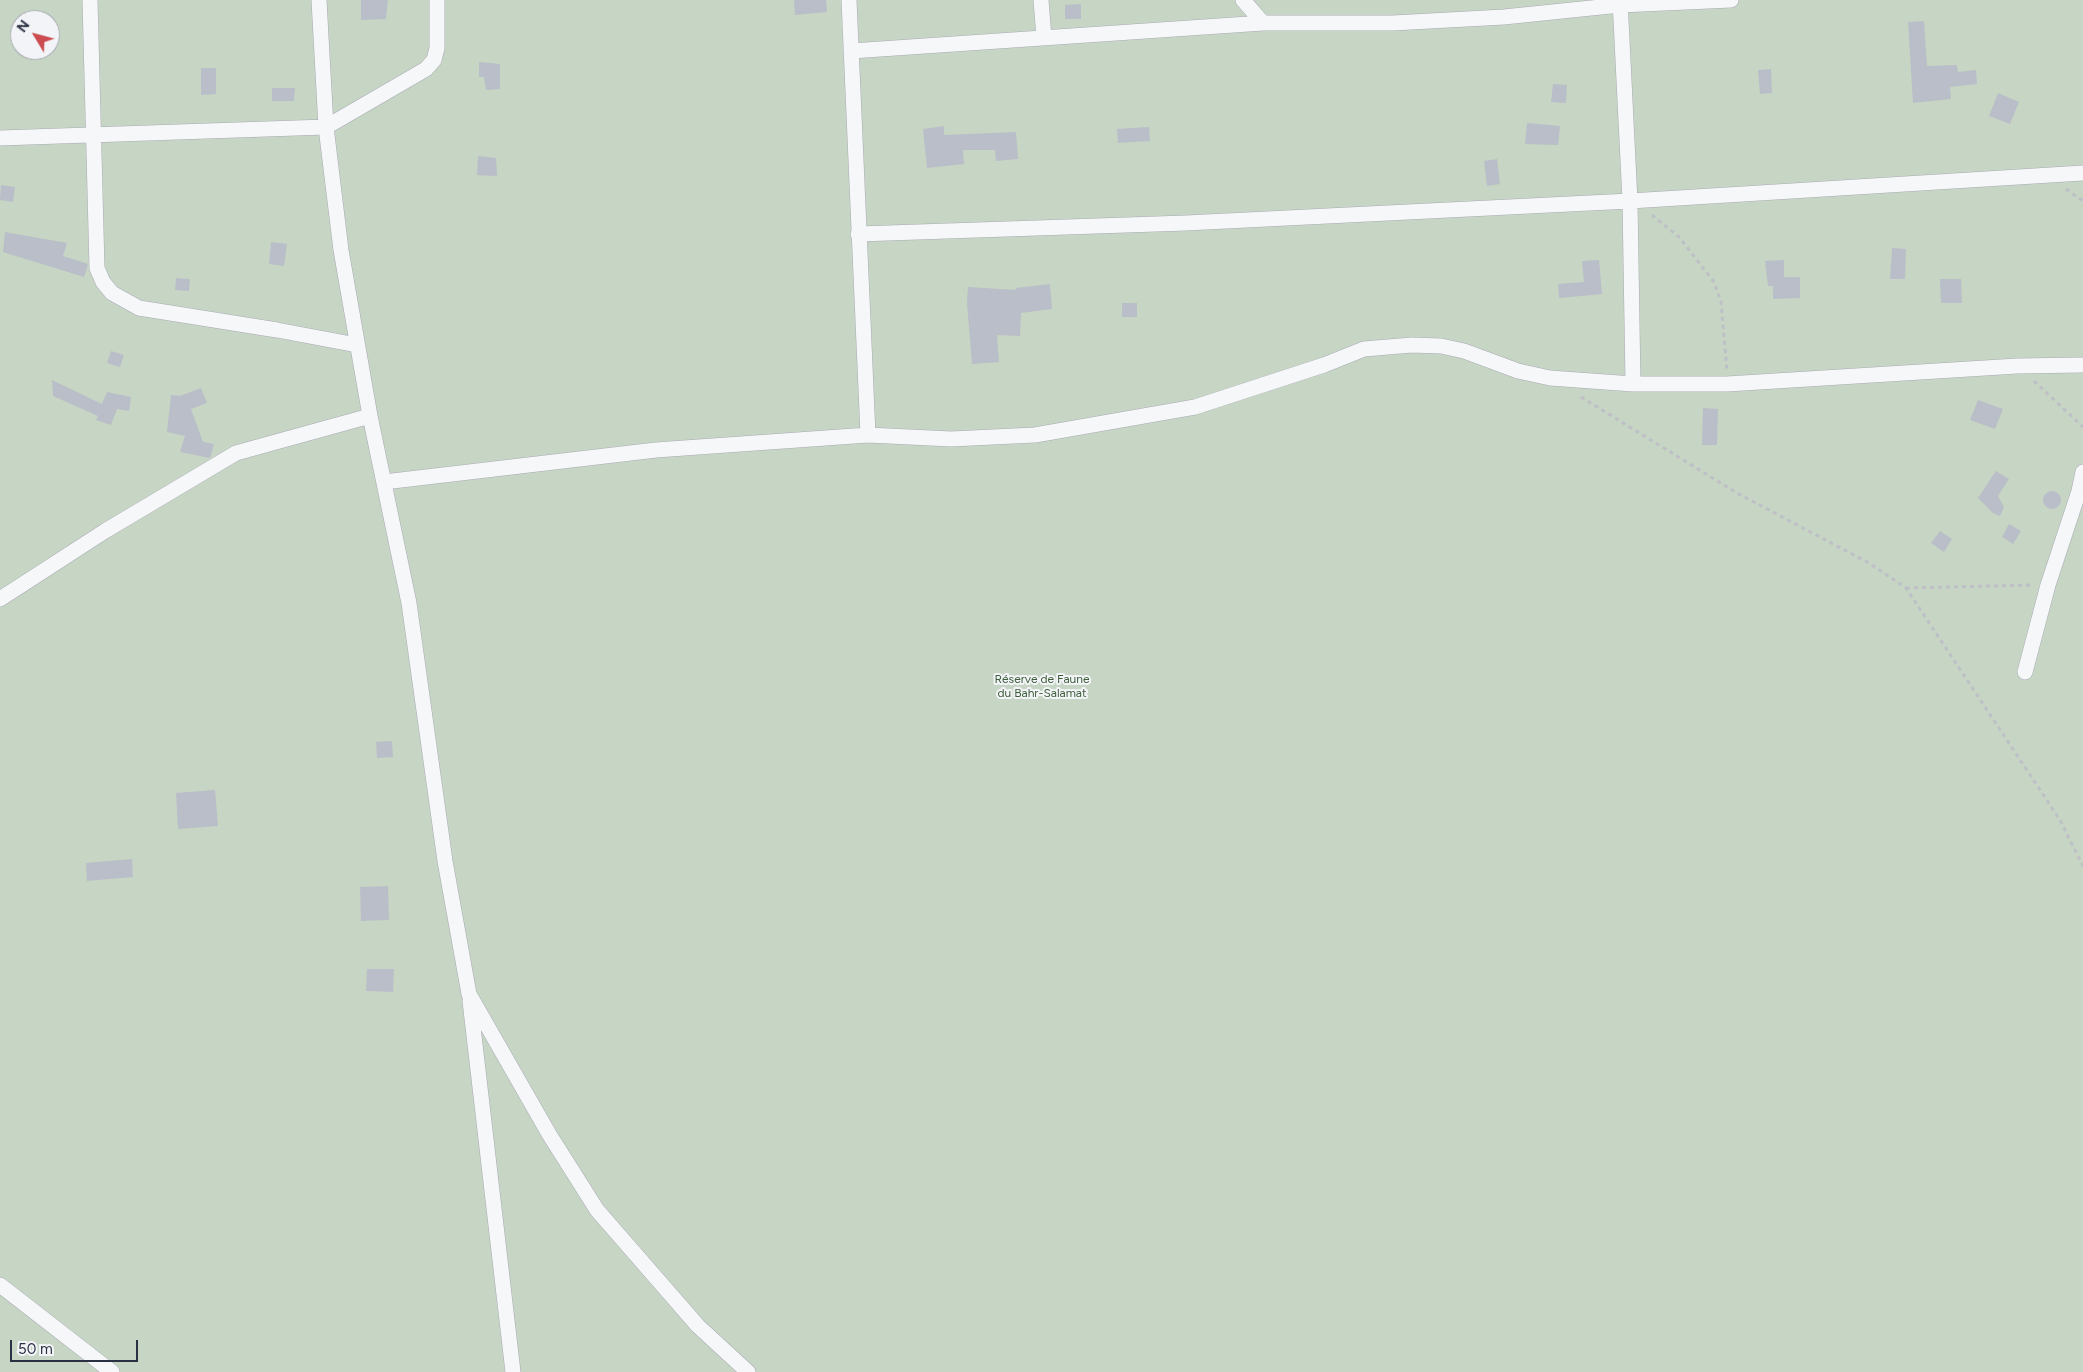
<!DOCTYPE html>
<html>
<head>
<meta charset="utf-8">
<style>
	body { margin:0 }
	#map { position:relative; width:2083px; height:1372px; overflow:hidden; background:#e3e5eb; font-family:Figtree,sans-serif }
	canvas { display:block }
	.north { position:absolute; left:10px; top:10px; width:50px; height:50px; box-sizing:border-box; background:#f3f4f8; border:1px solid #a3a6b0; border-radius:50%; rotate:307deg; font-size:14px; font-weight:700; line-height:20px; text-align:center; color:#2b3143 }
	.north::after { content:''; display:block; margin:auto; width:18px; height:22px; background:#cc4c51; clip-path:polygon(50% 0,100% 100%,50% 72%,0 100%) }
	.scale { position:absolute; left:10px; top:1340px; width:128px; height:22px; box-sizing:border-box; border:2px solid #2b3143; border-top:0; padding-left:6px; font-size:15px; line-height:18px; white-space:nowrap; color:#2b3143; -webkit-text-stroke:4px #f3f4f8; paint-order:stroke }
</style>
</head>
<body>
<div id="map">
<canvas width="2083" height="1372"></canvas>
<div class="north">N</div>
<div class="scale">50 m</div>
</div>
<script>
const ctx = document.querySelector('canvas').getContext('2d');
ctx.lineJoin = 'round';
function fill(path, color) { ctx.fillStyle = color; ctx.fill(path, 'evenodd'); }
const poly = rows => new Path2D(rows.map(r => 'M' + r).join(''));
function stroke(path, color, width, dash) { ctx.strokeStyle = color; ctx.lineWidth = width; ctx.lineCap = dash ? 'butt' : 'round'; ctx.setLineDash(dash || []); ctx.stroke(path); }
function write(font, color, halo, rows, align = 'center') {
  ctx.font = font + ' Figtree,sans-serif'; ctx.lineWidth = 4; ctx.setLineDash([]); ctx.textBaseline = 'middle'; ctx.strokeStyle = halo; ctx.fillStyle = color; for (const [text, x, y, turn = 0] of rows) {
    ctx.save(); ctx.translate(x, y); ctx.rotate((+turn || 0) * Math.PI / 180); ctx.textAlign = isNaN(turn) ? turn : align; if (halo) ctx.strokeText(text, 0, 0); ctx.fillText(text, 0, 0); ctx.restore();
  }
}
fill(poly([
	[0,0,2083,0,2083,1372,0,1372],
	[20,20,50,20,50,50,20,50]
]), '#c7d5c4');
fill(poly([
	[361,0,388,0,386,19,361,20],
	[794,0,826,0,827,12,795,15],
	[1081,4,1081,19,1065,19,1065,5],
	[1924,21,1927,66,1957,65,1958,72,1976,70,1977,84,1950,87,1951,99,1913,103,1908,22],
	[479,62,500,64,500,89,486,90,484,77,479,77],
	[201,68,216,68,216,94,201,95],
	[1771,69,1772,93,1760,94,1758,70],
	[1553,84,1567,85,1566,103,1551,102],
	[272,88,295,88,294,101,272,101],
	[1998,93,2019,102,2010,124,1989,116],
	[1527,123,1560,126,1558,145,1525,144],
	[944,126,944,135,1016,132,1018,159,996,161,995,150,963,150,964,164,927,168,923,129],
	[1149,127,1150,141,1118,143,1117,129],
	[478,156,496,158,497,176,477,175],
	[1497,159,1500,184,1487,186,1484,161],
	[1,185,15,187,13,202,0,200],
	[5,232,67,243,63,256,88,264,84,277,3,252],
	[271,242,287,244,284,266,269,264],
	[1892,248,1906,249,1905,279,1890,279],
	[1599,260,1602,294,1559,298,1558,284,1584,282,1582,261],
	[1784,260,1784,277,1800,277,1800,298,1773,299,1773,286,1768,286,1765,261],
	[176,278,190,279,189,291,175,290],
	[1940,279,1961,279,1962,303,1941,303],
	[1050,284,1052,309,1021,313,1020,336,997,335,999,362,972,364,967,303,968,287,1016,290,1016,288],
	[1122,303,1137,303,1137,317,1122,317],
	[111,351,124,355,120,367,107,363],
	[52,380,102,404,107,392,131,397,129,411,117,409,111,425,96,420,98,416,53,396],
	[201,388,207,403,191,409,203,442,214,444,210,458,180,452,185,436,167,432,171,395,180,396],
	[1978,400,2003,409,1995,429,1970,420],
	[1703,408,1718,409,1717,445,1702,445],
	[1996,471,2009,479,1998,496,2004,507,2000,516,1993,513,1978,498],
	'2043 500a9 9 0 1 1 18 0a9 9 0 1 1-18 0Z',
	[2009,524,2021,531,2013,544,2002,537],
	[1940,531,1952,539,1944,552,1931,543],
	[392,741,393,757,377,758,376,742],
	[215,790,218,826,178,829,176,793],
	[132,859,133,877,87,881,86,863],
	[388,886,389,920,361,921,360,887],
	[367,969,394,969,393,992,366,991]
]), '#babec8');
const minor = poly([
	[90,0,97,268,103,282,112,293,139,308,277,330,357,345],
	[319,0,326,127,341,250,370,416,409,603,445,861,469,994,549,1134,597,1210,698,1326,748,1372],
	[849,0,868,435],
	[1041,0,1044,38],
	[1243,0,1263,23],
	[1620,0,1630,201,1633,384,1727,384,2017,366,2083,365],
	[851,51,1263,23,1393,23,1504,17,1620,5,1731,0],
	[0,138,326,127,426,69,434,60,437,48,437,0],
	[858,234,1186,223,1630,201,2083,173],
	[384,482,656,450,868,435,951,439,1035,435,1195,407,1324,365,1364,349,1412,345,1441,346,1464,351,1518,371,1550,378,1633,384],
	[0,599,105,531,236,453,370,416],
	[2025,672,2048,585,2079,491,2083,472],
	[470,1001,513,1372],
	[0,1285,112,1372]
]);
stroke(minor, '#a8abb5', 16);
stroke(poly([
	[2066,189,2083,201],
	[1652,215,1679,237,1714,282,1721,302,1727,370],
	[2034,381,2083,427],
	[1581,397,1737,493,1869,563,1906,588,2060,820,2083,866],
	[1906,588,2032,585]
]), '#bdc0c6', 3, [4, 4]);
stroke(minor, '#f6f7f9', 15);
write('12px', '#3c5e39', '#f3f4f8', [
	["Réserve de Faune",1042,679],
	["du Bahr-Salamat",1042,693]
]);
</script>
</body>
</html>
